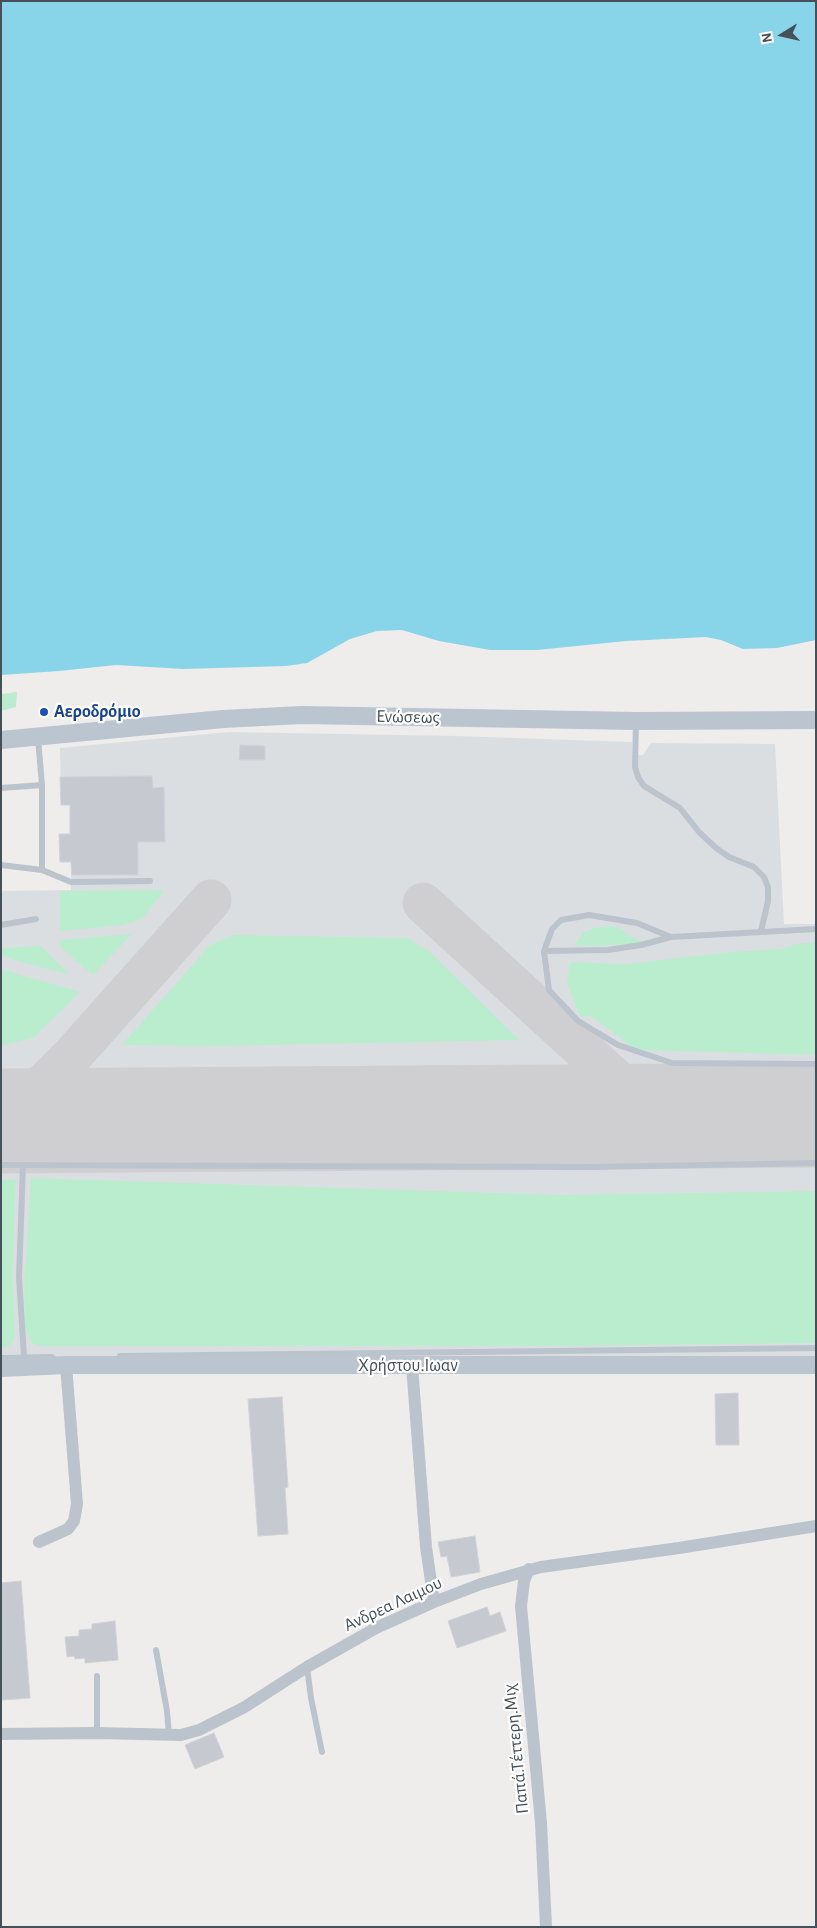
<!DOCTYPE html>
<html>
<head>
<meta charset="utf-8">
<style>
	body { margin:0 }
	#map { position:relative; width:817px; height:1928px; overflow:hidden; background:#efecec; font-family:"Alegreya Sans",sans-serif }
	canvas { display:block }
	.frame { position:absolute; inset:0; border:2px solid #455059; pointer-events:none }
	.north { position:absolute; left:757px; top:10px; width:50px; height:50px; -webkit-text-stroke:4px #fff; paint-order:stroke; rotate:260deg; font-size:14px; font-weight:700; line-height:20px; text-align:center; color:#455059 }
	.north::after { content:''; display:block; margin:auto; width:18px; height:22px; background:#455059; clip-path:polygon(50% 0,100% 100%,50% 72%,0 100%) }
</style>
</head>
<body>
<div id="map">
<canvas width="817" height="1928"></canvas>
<div class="frame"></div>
<div class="north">N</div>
</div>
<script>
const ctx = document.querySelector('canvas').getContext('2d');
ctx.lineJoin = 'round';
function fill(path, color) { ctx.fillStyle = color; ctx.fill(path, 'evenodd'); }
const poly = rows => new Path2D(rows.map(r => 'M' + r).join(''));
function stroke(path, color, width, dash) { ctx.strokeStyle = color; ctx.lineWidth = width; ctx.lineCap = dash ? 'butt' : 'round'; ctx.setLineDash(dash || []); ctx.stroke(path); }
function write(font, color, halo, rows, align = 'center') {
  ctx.font = font + ' "Alegreya Sans",sans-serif'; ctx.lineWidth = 4.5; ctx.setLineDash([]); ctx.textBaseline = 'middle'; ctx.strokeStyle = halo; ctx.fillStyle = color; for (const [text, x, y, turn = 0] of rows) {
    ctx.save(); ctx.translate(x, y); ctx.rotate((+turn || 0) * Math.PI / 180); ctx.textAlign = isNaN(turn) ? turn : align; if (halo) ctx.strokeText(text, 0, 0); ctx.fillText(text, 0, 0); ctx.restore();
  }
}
fill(poly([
	[229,732,457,736,632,742,632,755,643,755,651,743,775,744,784,924,816,924,816,1356,1,1362,1,891,71,890,71,862,60,862,59,834,70,834,70,805,61,805,60,748]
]), '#dbdee1');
fill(poly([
	[17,692,16,707,1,711,1,694],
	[165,890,142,919,124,925,60,931,60,891],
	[618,926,628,935,645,943,594,946,574,945,584,932,598,927],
	[132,934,93,975,60,947,60,940],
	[233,935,407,938,430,952,519,1040,222,1046,122,1045,210,945],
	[816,942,816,1055,641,1050,633,1047,591,1016,580,1017,567,983,570,962,623,964,731,952,782,949,795,944],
	[41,946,70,975,11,959,1,954,1,948],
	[1,969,80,992,33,1038,1,1046],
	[31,1178,562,1195,816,1191,816,1343,556,1346,39,1346,32,1343,25,1327,25,1276],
	[16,1179,12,1277,15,1338,9,1346,1,1348,1,1180]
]), '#baedce');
fill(poly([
	[1,1,816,1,816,640,777,648,743,649,721,640,706,637,626,641,537,650,490,650,439,641,402,630,377,631,350,639,307,663,286,666,183,669,116,665,59,671,1,675]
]), '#88d4e9');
stroke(poly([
	[423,903,633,1095,650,1108,667,1116],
	[70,1058,59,1077,60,1090,66,1104,82,1120],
	[1,1115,21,1106,70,1058,211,900],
	[564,1117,583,1113,595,1103,599,1097,602,1080,598,1066,587,1053]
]), '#cfcfd2', 41);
stroke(poly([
	[1,1121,816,1115]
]), '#cfcfd2', 105);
const building = poly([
	[240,745,265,746,265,760,239,760,240,745],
	[152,776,153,788,164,787,165,842,138,842,138,875,72,875,71,862,60,862,59,834,70,834,70,805,61,805,60,777,152,776],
	[738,1393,739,1445,716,1445,715,1394,738,1393],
	[282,1397,288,1487,285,1488,288,1534,258,1536,248,1399,282,1397],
	[475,1536,480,1572,451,1577,447,1556,441,1557,438,1542,475,1536],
	[21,1581,30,1698,2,1700,1,1583,21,1581],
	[487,1607,490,1616,500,1612,506,1631,457,1648,448,1621,487,1607],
	[115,1621,118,1660,85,1663,85,1658,75,1659,74,1656,67,1657,65,1637,79,1636,79,1630,92,1629,92,1624,115,1621],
	[214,1733,224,1757,195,1769,185,1745,214,1733]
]);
fill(building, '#c6c9cf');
stroke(building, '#d0d2d8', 1);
stroke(poly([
	[636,721,635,767,638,777,644,786,680,808,699,832,716,848,729,857,754,867,764,877,768,887,768,901,761,931],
	[1,788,42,785],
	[1,865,42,870,42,785,38,738],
	[42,870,71,882,150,881],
	[1,925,36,919],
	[816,929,671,937,637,923,589,915,561,920,552,929,544,951,549,990,578,1021,618,1045,672,1063,816,1064],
	[544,951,608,950,641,945,671,937],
	[1,1165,592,1167,816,1163],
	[23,1165,19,1277,24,1357],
	[120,1356,816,1348],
	[1,1358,52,1357],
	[156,1650,167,1711,169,1735],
	[307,1667,311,1698,322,1752],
	[97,1733,97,1676]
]), '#bbc4cc', 6);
stroke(poly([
	[412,1366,426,1547,434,1602],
	[39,1542,68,1529,74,1521,77,1504,66,1365],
	[529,1569,524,1581,521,1606,541,1823,546,1927],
	[1,1734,97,1733,181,1735,199,1730,243,1708,307,1667,376,1628,434,1602,481,1584,541,1567,679,1548,816,1526]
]), '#bbc4cc', 12);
stroke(poly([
	[1,740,223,719,302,715,636,721,816,720],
	[1,1368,66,1365,816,1365]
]), '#bac5d0', 18);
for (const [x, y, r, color] of [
	[44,712,5,"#1a4fb4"]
]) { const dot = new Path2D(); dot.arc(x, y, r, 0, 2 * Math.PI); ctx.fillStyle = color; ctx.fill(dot); stroke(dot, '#fff', 2); }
write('bold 18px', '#164399', '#fff', [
	["Αεροδρόμιο",54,712]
], 'left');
write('18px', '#455059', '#fff', [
	["Ενώσεως",408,717,1],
	["Χρήστου.Ιωαν",408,1366],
	["Ανδρεα Λαιμου",393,1604,-25],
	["Παπά.Τέττερη.Μιχ",516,1749,-96]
]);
</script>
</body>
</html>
